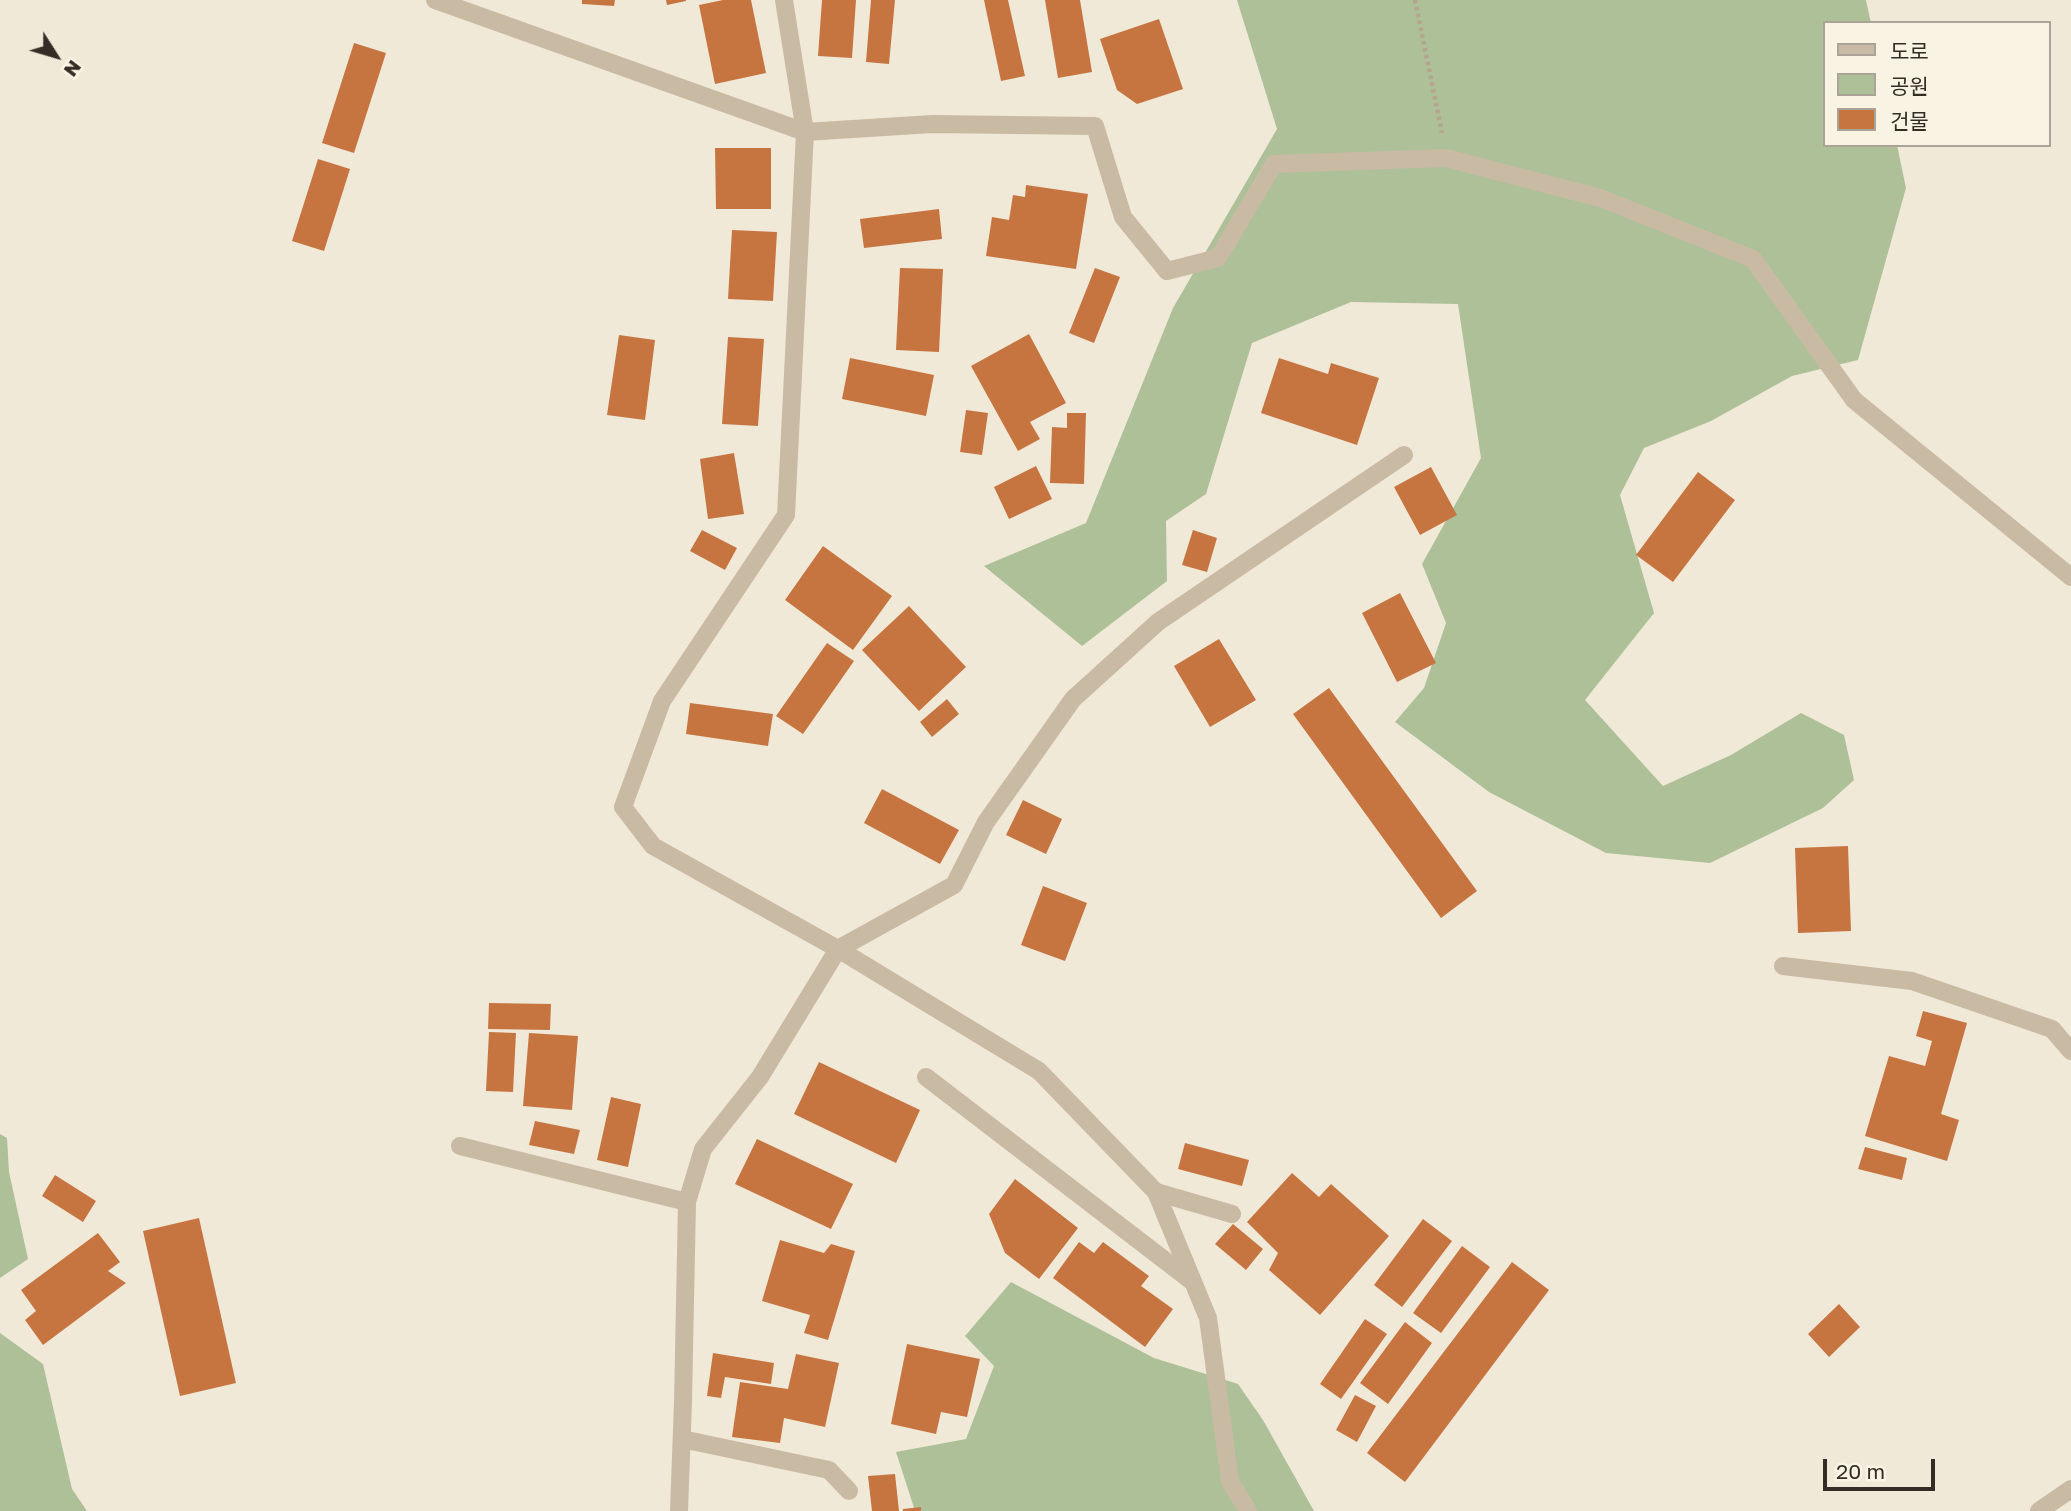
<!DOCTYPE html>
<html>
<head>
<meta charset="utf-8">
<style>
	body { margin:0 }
	#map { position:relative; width:2071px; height:1511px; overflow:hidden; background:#f1e9d8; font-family:"Golos Text","Noto Sans KR",sans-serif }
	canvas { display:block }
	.legend { position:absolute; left:1823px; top:21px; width:228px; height:126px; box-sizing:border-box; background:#f9f3e4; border:2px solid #aaa498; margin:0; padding:9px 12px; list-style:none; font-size:21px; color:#342d26 }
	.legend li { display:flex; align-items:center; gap:14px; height:35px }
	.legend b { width:35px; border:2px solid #aaa498 }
	.north { position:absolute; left:21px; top:21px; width:70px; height:70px; -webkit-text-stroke:5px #f9f3e4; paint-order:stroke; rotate:127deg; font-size:19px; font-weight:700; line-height:28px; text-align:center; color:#342d26 }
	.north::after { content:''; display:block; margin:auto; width:24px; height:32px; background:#342d26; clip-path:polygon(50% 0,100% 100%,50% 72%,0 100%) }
	.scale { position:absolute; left:1823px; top:1459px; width:112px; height:32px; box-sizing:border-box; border:4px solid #342d26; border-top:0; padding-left:9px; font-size:21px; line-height:24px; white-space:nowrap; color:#342d26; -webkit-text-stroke:5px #f9f3e4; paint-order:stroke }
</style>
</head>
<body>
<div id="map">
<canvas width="2071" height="1511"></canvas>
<ul class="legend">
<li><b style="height:9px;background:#c9baa4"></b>도로</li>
<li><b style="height:19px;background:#adc098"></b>공원</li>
<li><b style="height:19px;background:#c67541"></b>건물</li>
</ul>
<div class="north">N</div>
<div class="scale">20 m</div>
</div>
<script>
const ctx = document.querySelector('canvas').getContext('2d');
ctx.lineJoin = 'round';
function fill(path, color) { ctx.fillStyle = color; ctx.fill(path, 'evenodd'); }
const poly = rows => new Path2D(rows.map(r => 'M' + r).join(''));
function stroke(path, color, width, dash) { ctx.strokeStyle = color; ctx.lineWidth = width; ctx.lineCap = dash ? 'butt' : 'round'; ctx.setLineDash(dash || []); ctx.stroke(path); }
fill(poly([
	[1237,0,1866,0,1871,23,1824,23,1824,145,1897,145,1906,188,1858,360,1792,376,1711,421,1644,448,1620,495,1654,613,1585,700,1663,786,1731,755,1801,713,1844,735,1854,780,1823,808,1710,863,1606,853,1489,792,1395,722,1424,688,1446,623,1422,564,1481,458,1458,304,1351,302,1252,343,1206,494,1166,521,1167,581,1082,646,984,566,1086,523,1173,308,1277,129],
	[0,1134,7,1138,9,1172,28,1259,0,1278],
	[1011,1282,1154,1358,1238,1384,1263,1420,1314,1511,915,1511,896,1452,966,1439,994,1366,965,1336],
	[0,1333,43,1364,72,1489,87,1511,0,1511]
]), '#adc098');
fill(poly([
	[582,0,615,0,614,6,582,4],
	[666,0,686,0,686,1,667,5],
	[723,0,751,0,766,73,715,84,699,5],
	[822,0,856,0,852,58,818,56],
	[871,0,895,0,889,64,866,62],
	[984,0,1008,0,1025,76,1001,81],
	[1045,0,1080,0,1092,72,1058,78],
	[1159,19,1183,89,1137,104,1117,90,1100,39],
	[354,43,386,53,354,153,322,143],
	[715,148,771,148,771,209,716,209],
	[318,159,350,169,324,251,292,241],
	[1026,185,1088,194,1076,269,986,256,992,217,1009,220,1013,195,1025,197],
	[939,209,942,239,864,248,860,219],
	[732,230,777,232,773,301,728,299],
	[900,268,943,269,939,352,896,350],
	[1095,268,1120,277,1094,343,1069,333],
	[1029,334,1066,403,1030,422,1040,439,1018,451,971,366],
	[619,335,655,340,645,420,607,415],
	[728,337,764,339,758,426,722,424],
	[850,358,934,375,926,416,842,399],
	[1279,358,1328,374,1331,363,1379,378,1357,445,1261,413],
	[966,410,988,413,982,455,960,452],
	[1067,413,1086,413,1084,484,1050,483,1052,427,1067,428],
	[734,453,744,514,708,519,700,459],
	[1036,466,1052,499,1009,519,994,487],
	[1431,467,1457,515,1420,535,1394,487],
	[1698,472,1735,500,1673,582,1636,555],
	[702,530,737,548,725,570,690,551],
	[1193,530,1217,538,1207,572,1182,565],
	[823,546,892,596,853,650,785,600],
	[1400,593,1436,663,1397,682,1362,613],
	[909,606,966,667,919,711,862,650],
	[1219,639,1256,700,1210,727,1174,666],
	[827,643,854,661,803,734,776,716],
	[1329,688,1477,891,1441,918,1293,714],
	[947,699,959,714,932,737,920,722],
	[690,703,773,714,768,746,686,734],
	[882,789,959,830,940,864,864,823],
	[1023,800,1062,819,1046,854,1006,835],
	[1848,846,1851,931,1798,933,1795,848],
	[1043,886,1087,903,1065,961,1021,945],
	[489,1003,551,1004,550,1030,488,1029],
	[1923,1011,1967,1023,1941,1114,1959,1120,1947,1161,1865,1136,1889,1056,1925,1066,1932,1041,1916,1036],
	[489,1032,516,1033,513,1092,486,1091],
	[529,1033,578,1036,572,1110,523,1106],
	[819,1062,920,1110,896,1163,794,1114],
	[611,1097,641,1104,628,1167,597,1160],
	[535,1121,580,1130,574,1154,529,1145],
	[757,1139,853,1184,831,1229,735,1184],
	[1185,1143,1249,1160,1242,1186,1178,1169],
	[1865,1147,1907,1158,1902,1180,1858,1169],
	[1292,1173,1319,1197,1331,1184,1389,1236,1320,1315,1269,1270,1278,1253,1247,1222],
	[55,1175,96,1201,83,1222,42,1196],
	[1015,1179,1078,1228,1039,1279,1005,1253,989,1214],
	[199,1218,236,1383,180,1396,143,1231],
	[1423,1219,1452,1241,1402,1307,1374,1285],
	[1233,1224,1263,1249,1246,1270,1215,1244],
	[98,1233,120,1262,108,1271,126,1283,43,1345,25,1320,36,1311,21,1290],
	[780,1240,824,1253,831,1244,855,1251,828,1340,804,1333,810,1315,762,1301],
	[1079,1242,1094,1253,1103,1242,1149,1276,1141,1286,1173,1309,1145,1347,1053,1278],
	[1462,1246,1490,1267,1441,1333,1413,1313],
	[1512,1262,1549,1290,1405,1482,1367,1453],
	[1839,1304,1860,1327,1829,1357,1808,1334],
	[1365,1319,1387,1334,1341,1399,1320,1384],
	[1405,1322,1432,1343,1388,1404,1360,1383],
	[907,1344,980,1359,967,1417,941,1412,936,1434,891,1424],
	[713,1353,774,1363,771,1384,725,1377,721,1398,707,1396],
	[796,1354,839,1363,825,1427,784,1418,780,1443,732,1437,740,1382,788,1389],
	[1355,1395,1376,1406,1357,1442,1336,1430],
	[895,1474,899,1511,872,1511,868,1476],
	[921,1507,921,1511,903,1511,903,1509]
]), '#c67541');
stroke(poly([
	[1415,0,1442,133]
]), '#b5a58f', 4.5, [3.5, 3.5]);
stroke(poly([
	[1783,966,1912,981,2052,1029,2071,1051],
	[926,1077,1193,1282],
	[1156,1192,1232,1214]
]), '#c9baa4', 18);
stroke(poly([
	[435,0,805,132,932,124,1095,126,1123,217,1167,271,1218,258,1274,164,1446,158,1600,198,1753,259,1854,400,2071,577],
	[784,0,805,132,786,515,662,701,623,807,653,846,838,949,1039,1071,1156,1192,1208,1318,1230,1481,1248,1511],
	[460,1146,687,1202],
	[682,1439,829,1470,849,1491],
	[679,1511,683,1402,687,1202,703,1149,760,1077,838,949,954,885,986,822,1073,699,1158,622,1404,455]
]), '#c9baa4', 18);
stroke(poly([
	[2039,1511,2071,1489]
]), '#c9baa4', 18);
</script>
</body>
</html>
